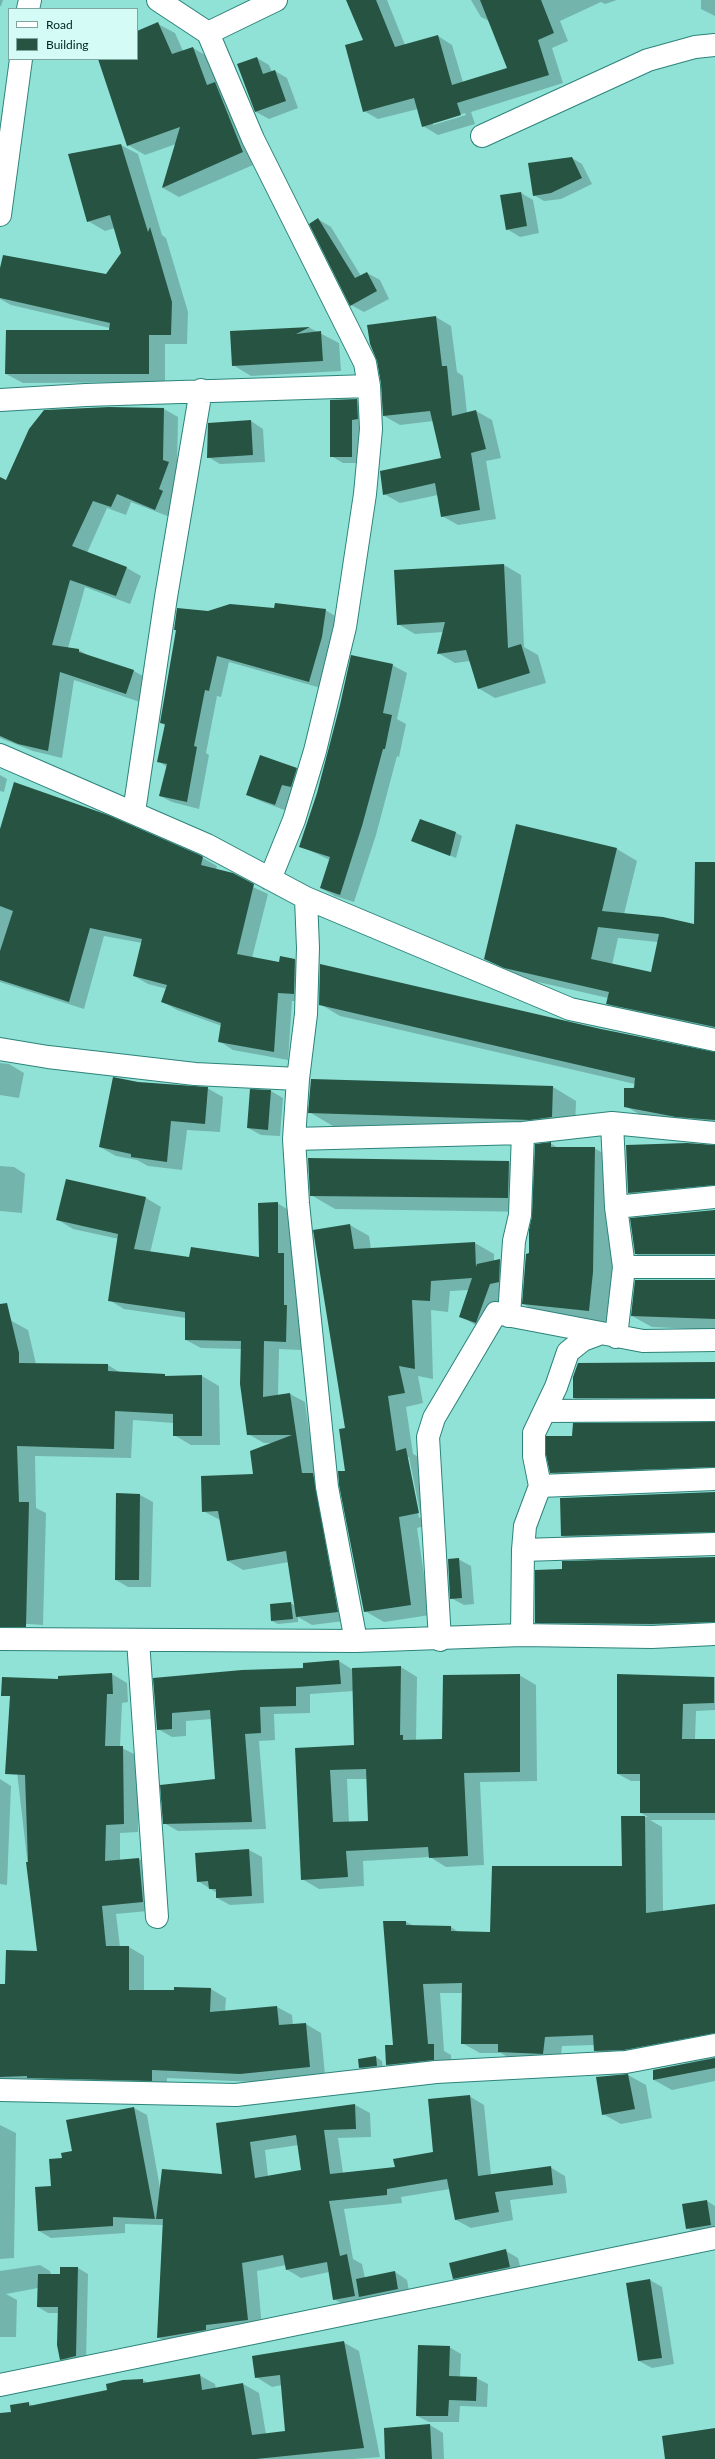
<!DOCTYPE html>
<html>
<head>
<meta charset="utf-8">
<style>
	body { margin:0 }
	#map { position:relative; width:715px; height:2459px; overflow:hidden; background:#90e2d7; font-family:Lato,sans-serif }
	canvas { display:block }
	.legend { position:absolute; left:8px; top:8px; width:130px; height:52px; box-sizing:border-box; background:#d4fbf5; border:1px solid #7fa5a0; margin:0; padding:5px 7px; list-style:none; font-size:12px; color:#002420 }
	.legend li { display:flex; align-items:center; gap:8px; height:20px }
	.legend b { width:20px; border:1px solid #7fa5a0 }
</style>
</head>
<body>
<div id="map">
<canvas width="715" height="2459"></canvas>
<ul class="legend">
<li><b style="height:5px;background:#fff"></b>Road</li>
<li><b style="height:11px;background:#275442"></b>Building</li>
</ul>
</div>
<script>
const ctx = document.querySelector('canvas').getContext('2d');
ctx.lineJoin = 'round';
function fill(path, color) { ctx.fillStyle = color; ctx.fill(path, 'evenodd'); }
const poly = rows => new Path2D(rows.map(r => 'M' + r).join(''));
function stroke(path, color, width, dash) { ctx.strokeStyle = color; ctx.lineWidth = width; ctx.lineCap = dash ? 'butt' : 'round'; ctx.setLineDash(dash || []); ctx.stroke(path); }
fill(poly([
	[0,0,3,0,1,6,0,6],
	[347,0,387,0,405,45,438,36,452,45,463,82,508,69,489,21,481,17,471,0,617,0,605,4,601,2,560,21,568,41,552,48,563,83,471,112,475,124,438,135,423,126,418,109,378,119,364,111,365,40],
	[465,113,466,115,433,125,433,122],
	[701,0,715,0,715,16,701,9],
	[158,24,175,33,183,51,193,48,210,58,260,162,179,197,163,188,176,144,145,155,128,145,99,59,137,59,137,32],
	[257,58,269,65,272,72,275,71,287,78,298,108,269,119,256,112,238,64],
	[121,145,138,154,162,235,166,238,188,312,187,344,165,344,165,382,23,383,6,374,110,331,110,328,11,305,0,299,0,272,106,275,122,253,115,228,105,231,88,221,70,154],
	[572,158,582,164,592,184,561,199,544,201,534,195],
	[521,193,533,200,539,233,520,237,507,229],
	[318,219,331,227,361,276,367,273,380,280,389,299,364,312,351,305],
	[436,317,451,326,457,372,463,376,467,413,476,411,492,420,501,458,486,461,496,519,458,525,442,516,438,495,400,503,384,494,442,459,433,421,400,425,384,416],
	[310,328,339,343,341,371,251,376,233,365,231,332],
	[357,400,369,407,364,463,343,463,331,456],
	[109,408,164,409,178,417,177,468,170,517,131,502,126,515,107,508,87,553,127,568,141,576,130,604,85,587,68,648,79,650,91,657,134,671,148,679,140,702,74,680,62,758,33,751,0,738,0,478,6,481],
	[251,421,263,429,265,462,220,464,208,457],
	[504,565,521,575,524,647,538,655,546,683,495,698,478,688,470,661,455,663,438,653,443,632,415,634,398,624],
	[275,609,325,610,337,617,321,688,229,662,221,697,217,696,206,753,209,755,199,809,172,802,160,796,167,767,158,761,166,726,161,723,177,631,175,630,208,612],
	[392,665,407,673,397,719,406,724,399,757,397,756,376,835,354,902,335,896,321,888,330,860,300,846],
	[296,769,309,777,287,811,260,801,247,794],
	[0,775,7,779,4,792,0,791],
	[517,826,617,849,637,861,624,914,695,925,715,863,715,1034,627,1015,607,1003,608,998,525,979,485,959],
	[618,938,658,942,652,973,612,965],
	[0,832,201,857,217,866,216,870,268,894,252,958,279,963,295,960,309,968,308,1001,292,1001,288,1060,233,1050,219,1041,222,1026,177,1010,163,1002,167,989,148,984,134,976,142,943,104,936,84,1009,0,982],
	[456,833,462,836,456,858,412,840],
	[320,1004,601,1030,715,1053,715,1129,646,1118,625,1106,635,1084,340,1016],
	[0,1063,9,1064,24,1073,19,1098,0,1095],
	[138,1083,207,1088,223,1097,220,1132,187,1130,182,1170,148,1166,137,1160,116,1156,100,1147],
	[553,1087,576,1101,575,1130,555,1133,333,1126,309,1112],
	[271,1091,283,1098,280,1136,261,1135,248,1128],
	[550,1143,558,1148,594,1148,617,1161,612,1323,546,1316,523,1304,534,1212,335,1209,311,1195,309,1159,509,1162,535,1177],
	[715,1146,715,1198,649,1204,629,1193],
	[0,1166,14,1167,25,1174,22,1213,0,1211],
	[67,1180,146,1198,161,1207,150,1253,190,1259,260,1258,277,1203,292,1212,302,1314,301,1350,279,1349,278,1396,290,1394,305,1402,315,1475,352,1620,312,1625,298,1617,298,1622,278,1624,272,1621,291,1603,295,1606,289,1562,243,1570,228,1561,220,1520,203,1511,254,1475,272,1443,264,1443,248,1434,242,1349,201,1348,186,1340,186,1318,124,1309,109,1300,119,1239,73,1229,58,1220],
	[715,1211,715,1266,656,1266,636,1254],
	[350,1225,369,1236,371,1249,475,1243,494,1254,494,1261,500,1260,519,1271,517,1293,479,1327,460,1316,469,1290,450,1291,448,1312,431,1310,433,1379,418,1376,423,1403,406,1407,413,1454,425,1460,437,1523,417,1528,430,1615,384,1622,365,1611,346,1472],
	[407,1457,409,1457,421,1517,419,1518],
	[715,1280,715,1330,652,1327,632,1316],
	[0,1320,10,1320,28,1330,36,1364,108,1365,121,1373,168,1377,202,1376,219,1386,220,1445,191,1445,174,1435,174,1423,133,1420,131,1458,35,1456,36,1508,46,1513,43,1625,0,1622],
	[715,1363,715,1409,595,1410,574,1398],
	[715,1424,715,1479,572,1485,551,1472,573,1437],
	[715,1493,715,1544,583,1548,562,1536],
	[117,1494,140,1495,153,1502,151,1587,128,1587,116,1580],
	[715,1558,715,1635,557,1634,536,1622],
	[458,1559,471,1566,474,1604,464,1605,451,1598],
	[339,1661,353,1670,401,1667,417,1677,416,1741,443,1740,519,1675,536,1685,537,1781,480,1782,484,1865,446,1867,430,1857,363,1861,364,1886,319,1889,302,1879,296,1749,355,1746,354,1691,310,1694,310,1713,274,1714,275,1740,259,1741,266,1829,178,1831,164,1823,216,1780,212,1719,186,1721,186,1736,172,1737,158,1729,154,1679,304,1669],
	[347,1779,367,1779,369,1822,349,1823],
	[112,1674,127,1683,128,1702,122,1703,120,1747,138,1756,138,1832,120,1833,120,1860,139,1859,154,1868,158,1910,116,1914,120,1947,129,1947,144,1956,144,1991,211,1989,226,1998,225,2012,277,2007,292,2015,293,2025,306,2024,321,2033,325,2075,255,2082,167,2078,167,2089,0,2089,0,1985,6,1985,38,1952,15,1755,59,1680],
	[715,1677,715,1710,696,1711,695,1740,715,1740,715,1820,650,1820,662,1827,663,1912,715,1905,715,2045,612,2061,595,2051,594,2045,562,2046,560,2063,516,2062,501,2053,480,2053,462,2043,463,1993,440,1993,444,2051,451,2055,452,2069,404,2075,387,2065,395,2046,406,1922,414,1926,451,1927,460,1933,491,1933,623,1867,622,1817,648,1817,641,1813,641,1781,631,1781,618,1774,705,1678],
	[0,1779,11,1786,7,1885,0,1884],
	[249,1850,262,1857,264,1903,230,1905,217,1898,217,1893,198,1881,196,1854],
	[376,2057,382,2061,383,2069,366,2071,360,2068],
	[715,2057,715,2081,672,2090,654,2080,654,2070],
	[628,2075,646,2085,652,2118,621,2124,603,2114],
	[469,2096,484,2105,491,2175,550,2167,565,2176,567,2193,510,2200,513,2220,471,2228,456,2220,450,2189,401,2197,402,2203,344,2209,353,2259,362,2264,365,2278,395,2272,407,2280,410,2296,349,2308,334,2299,329,2272,301,2278,286,2269,286,2265,257,2271,262,2328,172,2346,158,2337,163,2225,125,2224,125,2233,51,2238,39,2231,63,2158,73,2152,67,2121,134,2108,147,2115,160,2188,223,2175,217,2124,355,2105,370,2113,371,2137,338,2138,343,2173,396,2168,435,2153],
	[299,2145,303,2171,268,2176,265,2150],
	[0,2125,16,2133,14,2258,0,2259],
	[707,2201,715,2206,715,2233,700,2235,687,2228],
	[506,2251,518,2258,522,2274,467,2286,454,2278],
	[40,2265,50,2271,51,2275,60,2275,78,2268,88,2274,86,2362,72,2365,61,2359,59,2313,48,2313,38,2307,38,2288,6,2294,17,2300,16,2337,0,2337,0,2271],
	[650,2280,662,2287,674,2364,652,2368,639,2361],
	[343,2342,359,2351,380,2457,353,2459,0,2459,0,2414,12,2412,28,2403,33,2406,108,2391,143,2380,148,2383,199,2375,215,2384,216,2389,243,2384,259,2393,266,2434,286,2432,282,2385,272,2387,256,2377],
	[449,2347,461,2354,460,2377,476,2378,488,2384,487,2407,460,2406,459,2422,429,2422,417,2416],
	[430,2425,443,2433,444,2459,386,2459]
]), '#0003');
fill(poly([
	[346,0,376,0,395,47,438,35,452,85,507,68,480,0,541,0,554,33,538,40,549,75,457,103,461,115,422,127,414,98,363,112,345,45,363,40],
	[158,22,172,54,193,47,207,85,215,82,243,152,162,188,180,127,127,146,98,59,137,59,137,31],
	[257,57,263,74,275,70,286,101,255,112,237,64],
	[121,144,148,232,150,227,172,302,171,335,149,335,149,374,5,374,6,330,109,330,110,323,0,298,0,268,3,255,106,274,121,253,110,215,87,222,68,154],
	[572,157,582,178,551,193,533,196,528,163],
	[521,192,527,226,506,230,500,195],
	[318,218,355,278,367,272,377,291,350,306,309,224],
	[436,316,442,366,447,366,452,416,476,410,486,449,471,453,480,510,441,517,435,483,383,495,380,471,441,458,430,411,383,416,381,384,377,361,370,344,367,325],
	[310,327,296,334,321,331,323,361,232,366,230,331],
	[357,399,358,419,352,420,352,457,330,457,330,400],
	[109,407,164,408,163,460,169,462,159,489,163,491,155,510,117,494,111,507,93,501,72,546,127,567,116,596,70,580,52,645,79,649,79,652,134,670,126,694,60,672,48,751,18,744,0,736,0,477,6,480,29,429,44,410],
	[251,420,253,455,207,458,208,423],
	[504,564,508,648,521,644,530,673,478,689,466,650,437,654,445,622,397,625,394,570],
	[275,603,326,609,322,637,309,682,217,656,209,691,205,690,194,746,197,747,187,802,159,796,167,764,157,762,165,724,160,723,176,630,174,630,177,608,208,611,230,604,274,608],
	[351,655,393,664,383,713,392,715,385,749,383,749,362,826,340,895,320,888,330,857,299,847,317,793,340,705],
	[260,755,297,768,291,787,282,785,275,805,246,795],
	[14,782,108,815,202,856,203,857,201,865,233,873,254,884,237,954,279,962,280,956,295,959,294,994,278,993,274,1052,218,1042,221,1023,161,1002,167,985,133,976,142,939,90,928,69,1002,0,980,0,951,13,911,0,906,0,829],
	[420,819,456,832,450,856,411,841],
	[516,824,617,848,602,911,663,917,694,924,695,862,715,862,715,1027,606,1004,609,992,504,968,484,959],
	[598,927,659,934,651,972,591,959],
	[320,964,601,1029,715,1052,715,1120,676,1117,624,1107,624,1088,634,1088,635,1078,319,1005],
	[113,1077,138,1082,208,1087,205,1124,171,1121,167,1162,131,1157,131,1154,99,1147],
	[311,1079,553,1086,552,1117,530,1120,308,1113],
	[250,1089,271,1090,268,1130,247,1128],
	[551,1142,551,1147,595,1147,593,1272,589,1311,522,1304,526,1254,529,1253,529,1230,532,1216,535,1144],
	[687,1143,715,1145,715,1185,628,1193,626,1145],
	[308,1158,509,1161,508,1198,310,1196],
	[66,1179,146,1197,134,1249,189,1257,191,1247,259,1257,258,1203,278,1202,278,1253,284,1253,284,1305,287,1305,286,1342,264,1341,263,1397,290,1393,302,1473,313,1473,338,1612,296,1617,286,1551,227,1561,218,1511,202,1512,201,1476,253,1474,250,1451,292,1435,247,1435,240,1384,241,1341,185,1340,185,1312,108,1301,118,1234,56,1220],
	[715,1210,715,1254,635,1254,630,1218],
	[350,1224,354,1249,475,1242,476,1267,477,1264,500,1259,499,1282,490,1284,476,1323,459,1317,472,1278,431,1281,430,1301,412,1300,415,1369,399,1366,405,1393,388,1396,396,1451,406,1448,419,1513,399,1517,411,1605,364,1612,339,1485,338,1471,345,1471,339,1429,345,1428,313,1230],
	[635,1280,715,1280,715,1319,631,1316],
	[7,1303,19,1353,19,1363,108,1364,108,1371,165,1374,165,1376,202,1375,202,1436,173,1436,173,1414,115,1411,114,1449,17,1446,19,1502,29,1502,26,1627,0,1627,0,1304],
	[715,1362,715,1398,573,1398,573,1377,578,1363],
	[715,1422,715,1467,550,1473,546,1455,546,1436,572,1436,573,1423],
	[715,1492,715,1532,561,1536,560,1498],
	[116,1493,140,1494,139,1580,115,1580],
	[715,1557,715,1622,652,1624,535,1623,535,1570,562,1569,562,1561],
	[459,1558,462,1598,450,1599,448,1559],
	[291,1602,293,1619,271,1621,270,1604],
	[339,1660,341,1684,296,1687,296,1706,260,1707,261,1733,245,1734,252,1822,163,1824,160,1785,215,1779,210,1710,172,1713,172,1729,157,1730,153,1678,242,1670,303,1668,303,1663],
	[401,1666,400,1735,403,1735,403,1740,442,1739,443,1675,520,1674,520,1772,464,1773,468,1856,429,1858,428,1847,346,1851,348,1877,301,1880,295,1748,354,1745,352,1668],
	[366,1769,368,1821,333,1822,330,1770],
	[112,1673,113,1694,107,1694,105,1746,123,1746,124,1824,106,1825,105,1861,139,1858,143,1902,102,1906,106,1946,129,1946,129,1990,174,1990,174,1987,211,1988,210,2012,277,2006,279,2025,306,2023,310,2067,240,2074,152,2070,152,2081,27,2078,27,2076,0,2077,0,1984,5,1984,6,1950,37,1951,26,1862,28,1862,25,1775,5,1774,10,1696,1,1696,2,1677,58,1679,58,1676],
	[617,1674,714,1677,714,1703,683,1704,682,1739,715,1739,715,1813,640,1813,640,1774,617,1774],
	[621,1816,645,1816,646,1913,715,1904,715,2033,624,2050,594,2051,593,2035,545,2037,543,2054,498,2052,498,2044,461,2044,462,1983,423,1984,428,2044,434,2044,434,2060,386,2065,385,2045,393,2045,383,1921,406,1921,406,1925,451,1926,451,1931,490,1932,492,1866,622,1866],
	[249,1849,252,1896,216,1898,216,1889,209,1889,208,1881,197,1882,195,1853],
	[376,2056,377,2066,359,2068,358,2059],
	[715,2058,715,2068,653,2080,653,2070],
	[628,2074,635,2109,602,2115,596,2077],
	[470,2095,478,2176,551,2166,553,2185,495,2192,499,2212,455,2220,447,2179,387,2189,387,2195,329,2201,340,2256,347,2254,355,2296,333,2300,327,2262,286,2270,283,2255,242,2263,248,2320,206,2325,206,2330,157,2338,163,2219,156,2219,162,2169,222,2174,216,2123,355,2104,356,2129,324,2130,330,2174,395,2167,393,2159,433,2152,428,2099],
	[296,2135,301,2170,255,2178,250,2142],
	[134,2107,155,2219,113,2217,113,2226,38,2231,35,2187,51,2186,49,2159,62,2158,61,2153,72,2151,66,2120],
	[707,2200,711,2225,686,2229,682,2204],
	[506,2249,510,2267,453,2279,449,2263],
	[60,2267,78,2267,76,2356,60,2360,57,2345,58,2307,37,2307,38,2274,60,2274],
	[395,2271,398,2289,359,2297,356,2279],
	[650,2279,662,2358,638,2361,626,2283],
	[344,2341,364,2448,256,2459,0,2459,0,2413,11,2412,10,2405,29,2402,29,2406,107,2390,106,2384,123,2380,143,2379,143,2383,200,2374,202,2390,243,2383,252,2435,285,2431,280,2375,255,2378,252,2356],
	[418,2345,450,2346,449,2376,477,2377,476,2401,449,2400,448,2416,416,2416],
	[430,2424,432,2459,385,2459,384,2428],
	[715,2428,715,2459,665,2459,662,2436]
]), '#275442');
const minor = poly([
	[158,0,208,33],
	[28,9,30,0],
	[208,33,253,139,365,363,369,386,371,429,365,494,345,627,315,751,294,820,270,879],
	[208,33,276,0],
	[482,136,648,60,695,47,715,45],
	[0,215,21,59],
	[0,400,86,395,369,386],
	[0,755,207,845,306,898,570,1009,715,1040],
	[134,812,166,597,201,390],
	[306,898,308,948,306,1014,298,1079,294,1139,298,1203,327,1487,356,1641],
	[0,1049,48,1057,195,1074,298,1079],
	[612,1123,616,1207,624,1267,616,1337],
	[294,1139,523,1133,612,1123,715,1133],
	[616,1207,715,1197],
	[624,1267,715,1267],
	[509,1316,514,1241,520,1215,523,1133],
	[546,1411,715,1410],
	[540,1486,715,1479],
	[523,1550,525,1526,540,1486,534,1456,534,1433,556,1387,568,1352,583,1340,599,1334],
	[522,1635,523,1550,715,1544],
	[0,1639,356,1641,522,1635,652,1637,715,1634],
	[138,1640,157,1917],
	[440,1640,428,1437,434,1418,496,1313,643,1341,715,1340],
	[0,2090,236,2095,436,2072,626,2062,715,2045],
	[0,2385,715,2238]
]);
stroke(minor, '#2d837a', 24);
stroke(minor, '#fff', 22);
</script>
</body>
</html>
